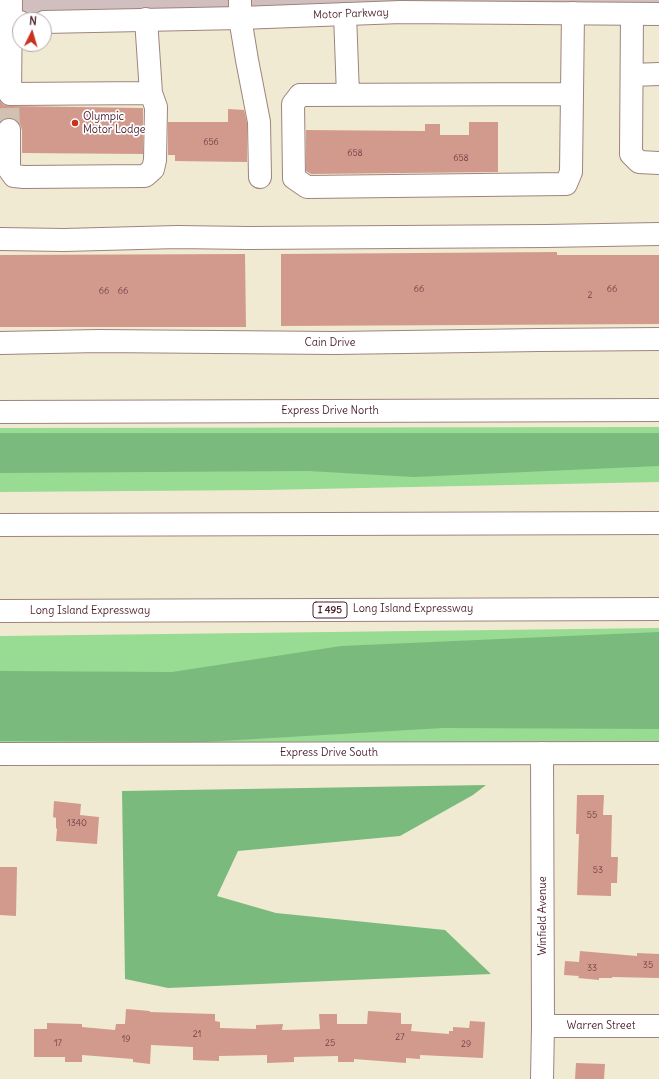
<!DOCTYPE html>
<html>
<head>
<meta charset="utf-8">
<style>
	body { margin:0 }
	#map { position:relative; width:659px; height:1079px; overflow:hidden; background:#f1ead2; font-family:Delius,sans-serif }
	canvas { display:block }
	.north { position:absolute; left:12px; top:12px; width:40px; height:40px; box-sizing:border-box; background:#fff; border:1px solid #b7a5aa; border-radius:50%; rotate:5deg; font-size:11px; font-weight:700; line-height:16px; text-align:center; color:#4a1f2b }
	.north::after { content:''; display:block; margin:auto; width:14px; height:18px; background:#c8321e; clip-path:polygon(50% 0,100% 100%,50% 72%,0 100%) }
</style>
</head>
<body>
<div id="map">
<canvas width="659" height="1079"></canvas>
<div class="north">N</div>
</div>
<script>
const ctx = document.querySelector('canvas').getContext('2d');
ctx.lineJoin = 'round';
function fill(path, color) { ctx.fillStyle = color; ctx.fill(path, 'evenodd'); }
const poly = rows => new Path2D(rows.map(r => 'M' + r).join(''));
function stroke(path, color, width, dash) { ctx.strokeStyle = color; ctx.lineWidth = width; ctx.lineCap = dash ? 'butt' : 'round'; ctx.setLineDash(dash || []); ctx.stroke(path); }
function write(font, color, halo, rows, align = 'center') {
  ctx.font = font + ' Delius,sans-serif'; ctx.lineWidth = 3.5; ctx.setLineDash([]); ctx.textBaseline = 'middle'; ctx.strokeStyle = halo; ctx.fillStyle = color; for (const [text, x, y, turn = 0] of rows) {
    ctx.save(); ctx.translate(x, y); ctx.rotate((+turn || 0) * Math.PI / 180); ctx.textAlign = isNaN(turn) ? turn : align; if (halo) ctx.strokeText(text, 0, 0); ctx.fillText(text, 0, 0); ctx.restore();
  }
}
fill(poly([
	[0,0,659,0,659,20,20,20]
]), '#d1bfbf');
fill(poly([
	[659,427,659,482,265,490,0,492,0,428],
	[659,628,659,742,0,744,0,636]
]), '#98db93');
fill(poly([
	[0,433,659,433,659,466,414,477,308,471,0,473],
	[659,632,659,729,443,728,204,742,0,741,0,671,172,672,341,646],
	[486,785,473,795,400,836,238,851,217,896,276,913,445,930,491,974,168,988,125,979,122,791]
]), '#7abb7d');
fill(poly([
	[0,101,4,105,10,106,143,108,143,154,22,153,22,130,20,124,16,119,9,118,3,119,0,122],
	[228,109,244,110,247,123,247,162,175,161,175,155,168,155,168,122,228,122],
	[469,122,498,122,498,172,311,174,306,171,306,130,425,131,425,124,440,124,440,135,469,135],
	[557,252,557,255,659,255,659,324,281,326,281,254],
	[245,254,246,327,0,327,0,255],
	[577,795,604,795,603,815,612,815,611,857,618,857,617,883,611,883,611,896,577,895,579,834,576,834],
	[54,801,81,804,80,815,99,817,97,844,56,841,57,829,56,828,56,818,53,817],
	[0,867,17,867,16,916,0,915],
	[580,951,637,956,637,953,659,954,659,978,612,977,612,978,599,978,599,980,578,978,579,976,564,975,565,961,579,962],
	[126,1009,150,1011,150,1012,215,1014,215,1021,220,1022,220,1028,256,1029,256,1025,283,1024,282,1030,320,1029,319,1014,337,1014,337,1024,367,1024,368,1011,401,1013,401,1024,412,1024,411,1031,449,1034,449,1031,453,1031,453,1027,469,1028,470,1021,485,1022,483,1058,420,1055,420,1059,406,1058,406,1063,354,1059,354,1062,338,1062,338,1056,294,1057,294,1062,267,1063,267,1055,219,1056,219,1061,193,1060,193,1047,151,1045,150,1064,133,1062,133,1059,82,1055,82,1062,65,1062,65,1057,34,1057,34,1029,47,1029,47,1023,82,1024,82,1027,115,1030,116,1024,125,1024],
	[576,1063,605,1064,604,1079,575,1079]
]), '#d29a8d');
stroke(poly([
	[9,130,8,101,10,94]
]), '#d0c1b1', 22, [22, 11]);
const minor = poly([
	[11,0,10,94,151,93,146,19],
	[240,0,240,18,247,60,259,122,260,177],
	[345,14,348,95],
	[632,14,631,154,639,162,659,163],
	[632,75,659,74],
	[572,94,300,95,293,104,294,178,307,187,566,184,571,172,572,94,573,13],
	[9,130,9,169,14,176,24,177,145,176,153,169,155,160,156,107,151,93],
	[0,239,64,240,177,237,248,238,546,236,659,234],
	[0,343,99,341,335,343,540,340,659,339],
	[542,753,543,1026,542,1079],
	[543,1026,659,1026]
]);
const major = poly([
	[44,22,240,18,401,12,659,14],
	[0,23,20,22],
	[0,412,659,410],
	[0,754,659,753]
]);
const highway = poly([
	[0,525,659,523],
	[0,611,659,609]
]);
stroke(minor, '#9e847e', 24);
stroke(major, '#9e847e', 24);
stroke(highway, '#9e847e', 24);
stroke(minor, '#fff', 22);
stroke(major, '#fff', 22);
stroke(highway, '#fff', 22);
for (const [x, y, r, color] of [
	[75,123,4,"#c8321e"]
]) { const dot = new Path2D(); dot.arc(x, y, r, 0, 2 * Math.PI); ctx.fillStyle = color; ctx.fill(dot); stroke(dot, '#fff', 1.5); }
write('9px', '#6c3e44', null, [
	["656",211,142],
	["658",355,153],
	["658",461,158],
	["66",419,289],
	["66",612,289],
	["66",104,291],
	["66",123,291],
	["2",590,295],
	["55",592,815],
	["1340",77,823],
	["53",598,870],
	["35",648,965],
	["33",592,968],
	["21",197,1034],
	["27",400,1037],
	["19",126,1039],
	["17",58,1043],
	["25",330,1043],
	["29",466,1044]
]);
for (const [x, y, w] of [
	[330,610,34]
]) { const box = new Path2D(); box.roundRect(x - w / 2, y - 8, w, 16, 3); ctx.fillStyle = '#fff'; ctx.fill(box); stroke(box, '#4a1f2b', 1); }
write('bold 10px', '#4a1f2b', null, [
	["I 495",330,610]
]);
write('11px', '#4a1f2b', '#fff', [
	["Motor Parkway",351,14,-2],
	["Cain Drive",330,343],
	["Express Drive North",330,411],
	["Long Island Expressway",413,609],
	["Long Island Expressway",90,611],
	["Express Drive South",329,753],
	["Winfield Avenue",543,916,-90],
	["Warren Street",601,1026]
]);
write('11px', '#4a1f2b', '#fff', [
	["Olympic",83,117],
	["Motor Lodge",83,130]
], 'left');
</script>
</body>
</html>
